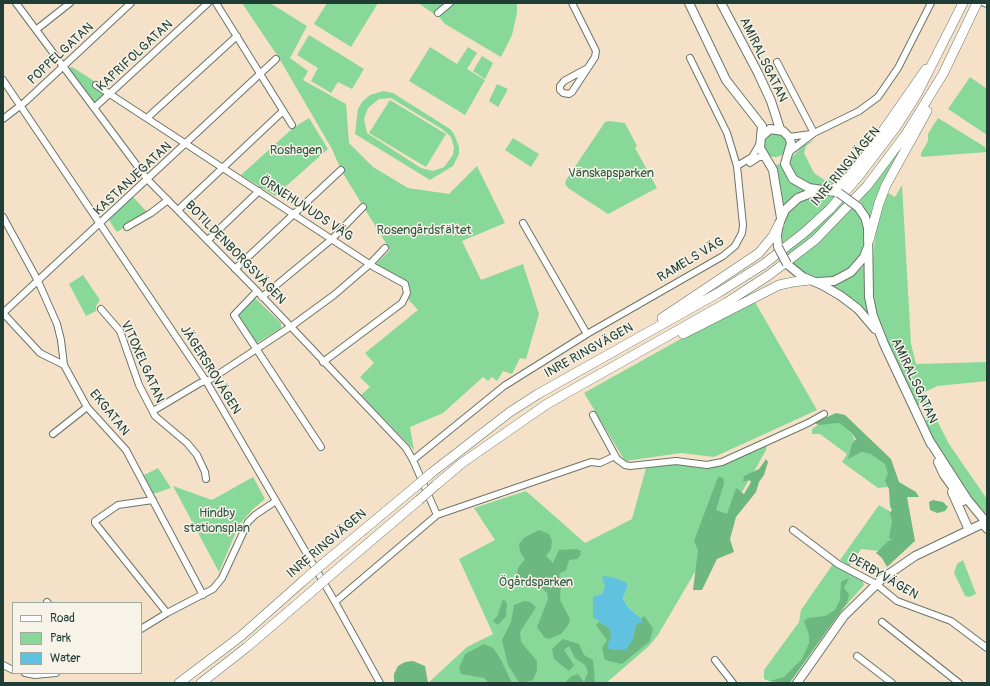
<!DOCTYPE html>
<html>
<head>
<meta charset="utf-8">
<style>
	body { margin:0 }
	#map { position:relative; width:990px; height:686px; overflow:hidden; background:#f5e1c8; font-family:Pangolin,sans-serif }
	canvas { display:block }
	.frame { position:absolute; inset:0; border:4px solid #1f3d34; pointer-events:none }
	.legend { position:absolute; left:12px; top:602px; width:130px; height:72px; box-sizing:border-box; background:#f7f3e8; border:1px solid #a1aaa0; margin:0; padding:5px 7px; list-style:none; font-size:12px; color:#1f3d34 }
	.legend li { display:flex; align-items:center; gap:8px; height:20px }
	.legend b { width:20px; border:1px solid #a1aaa0 }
</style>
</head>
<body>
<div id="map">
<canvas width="990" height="686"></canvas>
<div class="frame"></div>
<ul class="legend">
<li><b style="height:5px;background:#fff"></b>Road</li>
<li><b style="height:11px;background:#87d899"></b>Park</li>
<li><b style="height:11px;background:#60c2de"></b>Water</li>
</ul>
</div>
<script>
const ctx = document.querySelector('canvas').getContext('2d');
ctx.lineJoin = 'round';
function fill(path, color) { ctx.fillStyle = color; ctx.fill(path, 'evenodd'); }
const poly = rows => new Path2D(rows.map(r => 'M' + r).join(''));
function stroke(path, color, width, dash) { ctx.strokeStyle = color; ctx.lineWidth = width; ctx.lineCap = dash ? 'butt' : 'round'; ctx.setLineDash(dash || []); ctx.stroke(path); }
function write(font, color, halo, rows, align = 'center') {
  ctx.font = font + ' Pangolin,sans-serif'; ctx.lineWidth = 3; ctx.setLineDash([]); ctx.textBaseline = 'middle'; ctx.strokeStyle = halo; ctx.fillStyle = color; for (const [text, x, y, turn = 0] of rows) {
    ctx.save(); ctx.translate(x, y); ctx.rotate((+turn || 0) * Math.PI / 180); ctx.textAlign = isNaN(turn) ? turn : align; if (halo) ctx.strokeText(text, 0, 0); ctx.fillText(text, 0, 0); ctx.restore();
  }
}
fill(poly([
	[242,3,270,3,307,26,290,58,308,71,303,80,346,104,349,143,373,167,408,188,449,194,477,166,505,223,462,241,481,280,523,264,539,314,526,359,520,358,512,374,503,371,497,381,492,377,488,381,483,377,443,413,410,427,414,450,361,395,370,387,360,377,374,363,365,353,418,310,408,299,409,292,407,284,400,277,375,265,390,250,341,170,332,149,279,58],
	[327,3,378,3,351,47,314,24],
	[418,3,517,3,517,13,512,35,501,57,445,24,440,18],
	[309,35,364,69,352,89,338,82,331,93,311,81,318,68,297,55],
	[430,47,457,64,468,47,477,53,467,69,485,80,465,115,409,81],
	[482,56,493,63,485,79,473,71],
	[70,67,72,67,110,91,95,103,70,70],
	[970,77,987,89,987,135,948,109],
	[497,84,508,89,498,107,489,101],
	[384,91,393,93,450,129,454,134,459,147,459,154,453,166,430,180,355,134,358,109,362,102,370,95],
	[391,98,442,129,451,137,454,147,453,155,444,167,433,171,421,168,367,133,364,119,368,108,379,99],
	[390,100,446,134,426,167,369,133],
	[931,103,913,136,871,222,860,201,897,153],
	[309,118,328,149,275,196,241,175,293,128],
	[938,118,985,147,987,152,921,157,921,153,928,141,928,134],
	[609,121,625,123,637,146,635,148,657,188,608,214,568,188,565,184,566,180,605,122],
	'763 145a12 12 0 1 1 24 0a12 12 0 1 1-24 0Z',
	[513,138,539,154,531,167,505,150],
	[815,140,806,146,804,153,814,173,826,181,842,173,863,149,866,150,845,175,835,183,823,186,813,185,798,177,793,171,788,161,804,145],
	[782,164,807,191,783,207,780,185,773,165],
	[902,185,911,344,916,364,987,362,987,381,937,386,923,393,949,444,987,499,987,513,978,511,939,454,926,424,926,411,923,404,917,405,901,374,879,321,875,306,872,274,875,237,880,214,888,193,895,197],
	'782 236a42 42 0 1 1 84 0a42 42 0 1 1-84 0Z',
	[133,197,148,213,117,232,108,219],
	[866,264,873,322,828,285,852,277],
	[83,275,100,300,96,306,96,311,86,316,69,284],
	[254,297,281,323,281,328,257,343,237,316],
	[755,302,817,410,714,457,681,453,625,461,584,393,695,331],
	[839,423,851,431,859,452,870,453,885,462,889,473,886,481,888,487,878,488,842,462,847,454,820,434,812,434,812,429,819,424],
	[767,445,766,450,756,468,658,635,648,647,606,683,428,683,467,647,493,634,459,559,495,540,474,508,526,491,585,543,632,519,646,468,675,464,701,468,719,466],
	[614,578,622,581,627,587,623,597,628,607,636,614,633,639,595,596,602,594,605,586],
	[158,468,171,488,153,494,144,475],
	[253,477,265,499,252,510,239,525,219,572,173,486,212,500],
	[879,505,891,512,896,540,879,551,861,549,849,566,840,560],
	[963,560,976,594,969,597,965,596,954,573,957,564],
	[833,564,862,580,864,585,841,611,790,683,774,683,764,679,764,670,799,622,801,610]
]), '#87d899');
fill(poly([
	[836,413,845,415,891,459,899,482,916,492,919,497,907,497,915,541,887,567,882,558,876,553,888,541,893,540,889,538,892,521,890,513,892,510,890,506,889,489,885,481,888,473,885,464,871,454,861,452,848,459,852,444,856,439,851,432,839,423,819,425,814,423],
	[766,459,768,462,764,475,759,482,756,492,736,517,730,539,734,552,717,559,702,590,693,590,698,550,694,541,718,477,723,478,724,483,716,510,727,514,736,488,744,494,751,482,749,480,743,482,744,476,759,469],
	[933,500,943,502,948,507,945,511,937,513,930,510,929,502],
	[539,530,549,534,552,541,551,549,546,556,553,563,559,550,576,549,581,551,580,556,577,559,569,560,566,570,559,574,561,580,560,600,570,619,569,624,561,634,549,639,544,637,537,627,548,599,547,593,538,584,521,579,517,576,518,568,525,559,520,552,519,544,524,538],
	[849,578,844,588,849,594,847,603,789,683,770,681,784,677,802,659,809,643,809,635,804,621,808,618,825,616,835,610,840,600,841,582],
	[503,599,507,603,506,616,498,625,493,621,498,615],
	[525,601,530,602,536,607,520,632,521,642,537,661,537,670,533,680,522,683,519,682,508,665,502,640,511,622,514,605],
	[644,616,653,628,650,641,622,664,605,660,602,648,607,640,596,625,599,622,610,629,611,638,614,650,626,649,633,638,635,627,638,623,642,623,641,619],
	[563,639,579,644,584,655,593,660,595,683,564,683,572,676,578,674,584,682,588,672,585,665,575,658,569,646,564,650,574,665,569,671,554,659,552,649],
	[484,644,493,648,500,658,512,683,489,683,484,678,461,674,459,668,465,654],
	[413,661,425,666,428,683,394,683,394,674,398,666,405,662]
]), '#6db881');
fill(poly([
	[604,576,615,578,627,583,627,587,623,598,628,607,641,619,642,623,638,623,635,627,633,638,627,649,614,650,609,649,607,645,611,638,610,629,593,617,593,598,595,596,602,594,605,586,602,577]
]), '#60c2de');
const minor = poly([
	[16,3,147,179,257,291,406,448,413,460,437,515],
	[216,3,292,125],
	[572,3,596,51,595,57,572,92,569,94,563,93,560,90,560,86,564,81,586,69],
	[984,3,987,4],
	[438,13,450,3],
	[37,29,70,3],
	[777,62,814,133],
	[3,80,206,381,335,602,380,683],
	[96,85,374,267,405,284,407,293,402,303,323,362],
	[94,108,208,3],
	[147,118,237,36],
	[3,119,25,102,131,3],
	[789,137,811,134],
	[789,152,814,133,859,111,878,97,898,68,931,3],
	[750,163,759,157,765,157],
	[737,166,752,157,759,145],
	[178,210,283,111],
	[3,217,38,281,57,324,61,340,64,365,87,407,126,450,203,595],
	[523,223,587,334],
	[127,227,151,213,168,200],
	[208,240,259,191],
	[235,269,341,170],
	[257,291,234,315,321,447],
	[262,297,332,239,363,207],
	[101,309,120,331,139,385,155,416,187,443,197,455,205,472,206,479],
	[3,313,276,59],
	[3,313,40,353,64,365],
	[153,411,200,383,211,379,293,325,334,295,370,264,385,248],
	[593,415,617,459,625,465,630,466,676,461,707,465,722,462,808,423,824,414],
	[53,434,87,407],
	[413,460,504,386,587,334,723,256,735,246,742,233,743,225,737,166,727,133,690,58],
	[153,500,118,505,95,521,95,523,167,613],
	[981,524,987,530],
	[793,530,838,564,876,584,897,601,951,621,987,648],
	[47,602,48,603],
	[335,602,437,515,591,462,600,463,615,456],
	[882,622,959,683],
	[141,629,167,613,213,589,222,578,248,522,255,515,276,501],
	[857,656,892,683],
	[715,660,733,683],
	[3,665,13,670],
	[25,673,35,675,56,673]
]);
const major = poly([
	[689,3,726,80,762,126,760,148,773,170,781,218],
	[721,3,758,73,771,101,780,129],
	[761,137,770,129,783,131,789,137,791,143,785,164,793,179,809,188,836,192],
	[858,207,865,217,868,228,869,297,873,316,884,344,931,444],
	[778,247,777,235,779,224,785,210,798,198,816,191],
	[787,264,803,277,822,285,841,296,858,309,875,329],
	[818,282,834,281,851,272,864,257,867,249],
	[938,462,944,475,963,501],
	[952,492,969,530],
	[797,683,844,616,883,578,915,556,986,522,967,499,929,440]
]);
const highway = poly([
	[831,191,847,179,864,158,926,69],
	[869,240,879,203,886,185,927,111],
	[662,318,759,253,773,236,779,224],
	[683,334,779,285,793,282,809,280],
	[430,474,510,412,538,394,718,293,764,264,805,232,830,209,858,177,896,127,917,94,963,3],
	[436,485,462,463,547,404,726,303,769,275,815,240,867,186,906,134,943,74,977,3],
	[325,562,415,487],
	[333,573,419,500],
	[179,683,241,636,303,581],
	[201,683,247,647,310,593]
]);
stroke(minor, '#6a7668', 8);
stroke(major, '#6a7668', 10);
stroke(highway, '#6a7668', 10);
stroke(minor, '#fff', 6);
stroke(major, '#fff', 8);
stroke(highway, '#fff', 9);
const majorBridge = poly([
	[839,193,858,207],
	[778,247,787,264]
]);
const highwayBridge = poly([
	[415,487,430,474],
	[419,500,436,485],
	[303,581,325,562],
	[310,593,333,573]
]);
stroke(majorBridge, '#6a7668', 10, []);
stroke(highwayBridge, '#6a7668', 10, []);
stroke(majorBridge, '#fff', 8);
stroke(highwayBridge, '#fff', 9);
write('13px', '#1f3d34', '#f7f3e8', [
	["POPPELGATAN",61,54,-43],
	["KAPRIFOLGATAN",135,56,-43],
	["AMIRALSGATAN",763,60,64],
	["INRE RINGVÄGEN",846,167,-50],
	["KASTANJEGATAN",133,179,-43],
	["ÖRNEHUVUDS VÄG",306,209,33],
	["BOTILDENBORGSVÄGEN",235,253,46],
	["RAMELS VÄG",691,260,-31],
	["INRE RINGVÄGEN",589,351,-29],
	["VITOXELGATAN",142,362,66],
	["JÄGERSROVÄGEN",210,370,58],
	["AMIRALSGATAN",914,381,65],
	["EKGATAN",109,413,51],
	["INRE RINGVÄGEN",327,544,-40],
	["DERBYVÄGEN",883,577,30]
]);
write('13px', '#345c48', '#f7f3e8', [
	["Roshagen",296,151],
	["Vänskapsparken",611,174],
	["Rosengårdsfältet",424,231],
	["Hindby",217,514],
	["stationsplan",217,529],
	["Ögårdsparken",536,583]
]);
</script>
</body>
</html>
